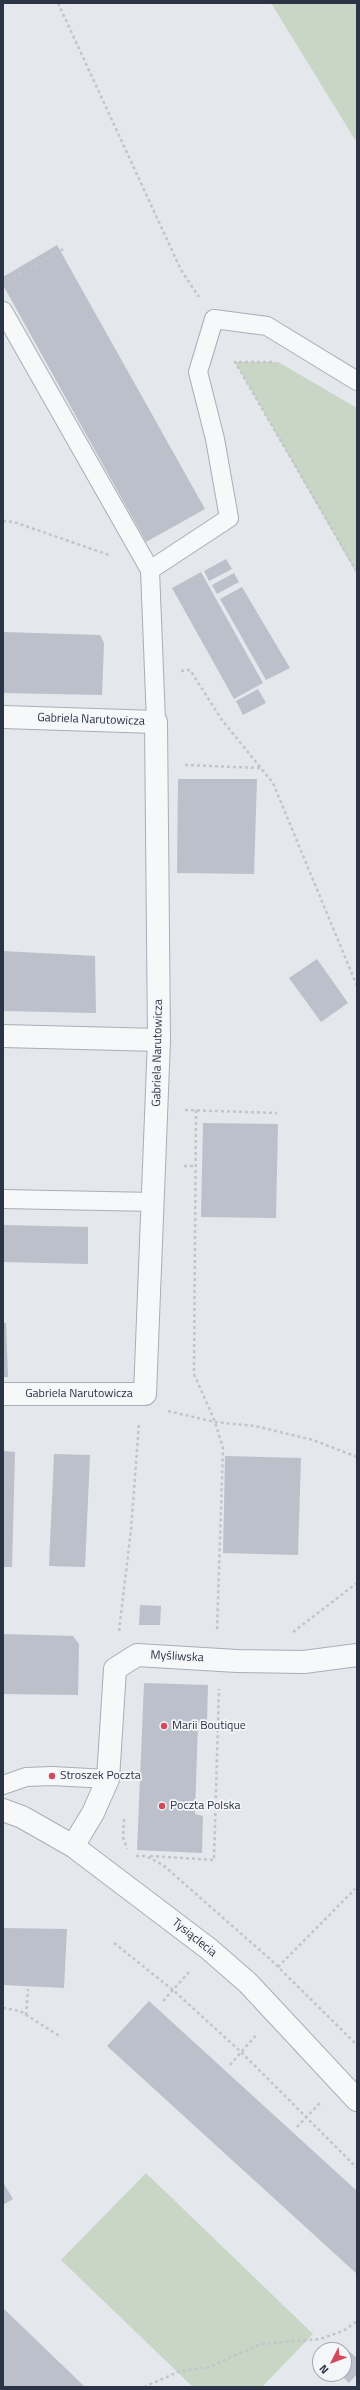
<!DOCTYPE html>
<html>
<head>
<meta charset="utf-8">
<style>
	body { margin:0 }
	#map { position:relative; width:360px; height:2390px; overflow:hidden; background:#e4e7ec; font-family:"Titillium Web",sans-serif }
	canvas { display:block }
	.frame { position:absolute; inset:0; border:4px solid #2b3445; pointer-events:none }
	.north { position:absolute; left:312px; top:2342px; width:40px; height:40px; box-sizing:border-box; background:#f4f6f9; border:1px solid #a4a8b1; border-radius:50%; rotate:228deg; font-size:11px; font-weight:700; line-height:16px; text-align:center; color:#2b3445 }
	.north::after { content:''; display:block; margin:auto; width:14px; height:18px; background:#d1495b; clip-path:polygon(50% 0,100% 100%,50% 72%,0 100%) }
</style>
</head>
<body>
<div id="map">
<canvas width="360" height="2390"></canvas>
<div class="frame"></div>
<div class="north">N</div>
</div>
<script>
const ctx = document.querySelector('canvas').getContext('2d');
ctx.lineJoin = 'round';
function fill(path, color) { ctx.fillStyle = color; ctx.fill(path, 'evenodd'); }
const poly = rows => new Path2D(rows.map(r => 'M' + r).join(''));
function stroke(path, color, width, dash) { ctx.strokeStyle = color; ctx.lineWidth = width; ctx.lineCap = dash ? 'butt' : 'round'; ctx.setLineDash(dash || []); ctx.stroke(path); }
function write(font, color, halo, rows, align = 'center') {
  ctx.font = font + ' "Titillium Web",sans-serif'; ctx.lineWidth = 3.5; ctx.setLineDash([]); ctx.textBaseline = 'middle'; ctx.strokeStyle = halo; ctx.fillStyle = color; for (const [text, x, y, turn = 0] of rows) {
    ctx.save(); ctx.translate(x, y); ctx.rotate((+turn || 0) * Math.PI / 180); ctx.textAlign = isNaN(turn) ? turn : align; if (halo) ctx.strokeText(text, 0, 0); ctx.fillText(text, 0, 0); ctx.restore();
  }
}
fill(poly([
	[271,3,357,3,357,143],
	[235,362,278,362,357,408,357,574],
	[146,2173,313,2334,262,2387,193,2387,61,2260]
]), '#c9d6c5');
fill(poly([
	[57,245,205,509,146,542,3,285,3,277],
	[226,559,232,569,209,581,204,571],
	[201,572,263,683,234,699,172,588],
	[234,573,239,582,217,594,212,585],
	[242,587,290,668,266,680,220,599],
	[3,632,100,635,104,643,102,695,3,693],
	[258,689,266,703,243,715,236,701],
	[178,779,257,779,254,874,177,873],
	[3,951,95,956,96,1013,3,1011],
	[317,959,348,1003,321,1022,289,978],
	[203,1123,278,1124,276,1218,201,1217],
	[3,1225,88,1227,88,1264,3,1262],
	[3,1323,6,1323,8,1377,3,1377],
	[3,1451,15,1452,12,1567,3,1567],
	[54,1454,90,1455,85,1567,49,1566],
	[225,1456,301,1458,298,1555,223,1553],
	[140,1605,161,1606,160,1625,139,1625],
	[3,1634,73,1636,79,1644,78,1695,3,1694],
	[144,1683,208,1685,207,1722,198,1723,195,1814,203,1816,202,1853,137,1850],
	[3,1928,67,1929,64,1988,3,1985],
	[149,2001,357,2191,357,2274,107,2046],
	[3,2182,13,2199,3,2205],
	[3,2308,84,2386,3,2387],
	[345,2348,357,2358,357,2374,349,2383,340,2374,344,2374]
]), '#bbc0ca');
const lane = poly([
	[3,311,150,570],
	[156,722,150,570,229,518,215,439,198,372,214,319,267,326,357,381],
	[3,1199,154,1202],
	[3,1785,26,1777,52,1776,108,1779]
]);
const street = poly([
	[3,717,156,722,159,1040,145,1394,3,1394],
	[3,1036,159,1040],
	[3,1810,22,1817,73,1846,209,1949,248,1983,357,2100],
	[73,1846,93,1813,108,1779,115,1669,137,1655,237,1661,304,1662,357,1655]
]);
stroke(lane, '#a9aeb7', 20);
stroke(street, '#a9aeb7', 24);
stroke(poly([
	[58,3,181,270,199,297],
	[3,283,65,248],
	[272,362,235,362,357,572],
	[3,521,14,522,109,555],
	[181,671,190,670,222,720,273,783,357,986],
	[185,765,260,768],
	[185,1110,277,1113],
	[196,1110,194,1374,215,1422,223,1448,217,1631],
	[184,1166,195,1166],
	[168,1411,215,1422,255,1426,313,1440,357,1457],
	[119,1631,131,1530,139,1423],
	[293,1632,357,1583],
	[124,1819,123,1837,127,1849],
	[136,1856,146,1856,163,1865,271,1960,357,2045],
	[150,1856,214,1860,219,1689],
	[114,1943,173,1990,241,2052,357,2168],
	[278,1967,355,1889],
	[163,2001,189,1972],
	[3,2008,20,2011,61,2037],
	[26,2015,28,1989],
	[230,2065,257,2034],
	[297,2127,320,2103],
	[144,2387,178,2372,209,2367,261,2344,320,2339,343,2331,357,2321]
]), '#c2c5cb', 2.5, [3, 3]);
stroke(lane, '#f7f8fa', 18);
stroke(street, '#f7f8fa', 22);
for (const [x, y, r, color] of [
	[164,1726,4,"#d1495b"],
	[52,1776,4,"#d1495b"],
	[162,1806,4,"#d1495b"]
]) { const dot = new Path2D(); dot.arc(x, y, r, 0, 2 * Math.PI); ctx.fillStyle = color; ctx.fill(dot); stroke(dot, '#f4f6f9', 1.5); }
write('12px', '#2b3445', '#f4f6f9', [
	["Gabriela Narutowicza",91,720,2],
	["Gabriela Narutowicza",158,1053,-89],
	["Gabriela Narutowicza",79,1394],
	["Myśliwska",177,1657,3],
	["Tysiąclecia",194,1938,39]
]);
write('12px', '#2b3445', '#f4f6f9', [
	["Marii Boutique",172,1726],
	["Stroszek Poczta",60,1776],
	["Poczta Polska",170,1806]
], 'left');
</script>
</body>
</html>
